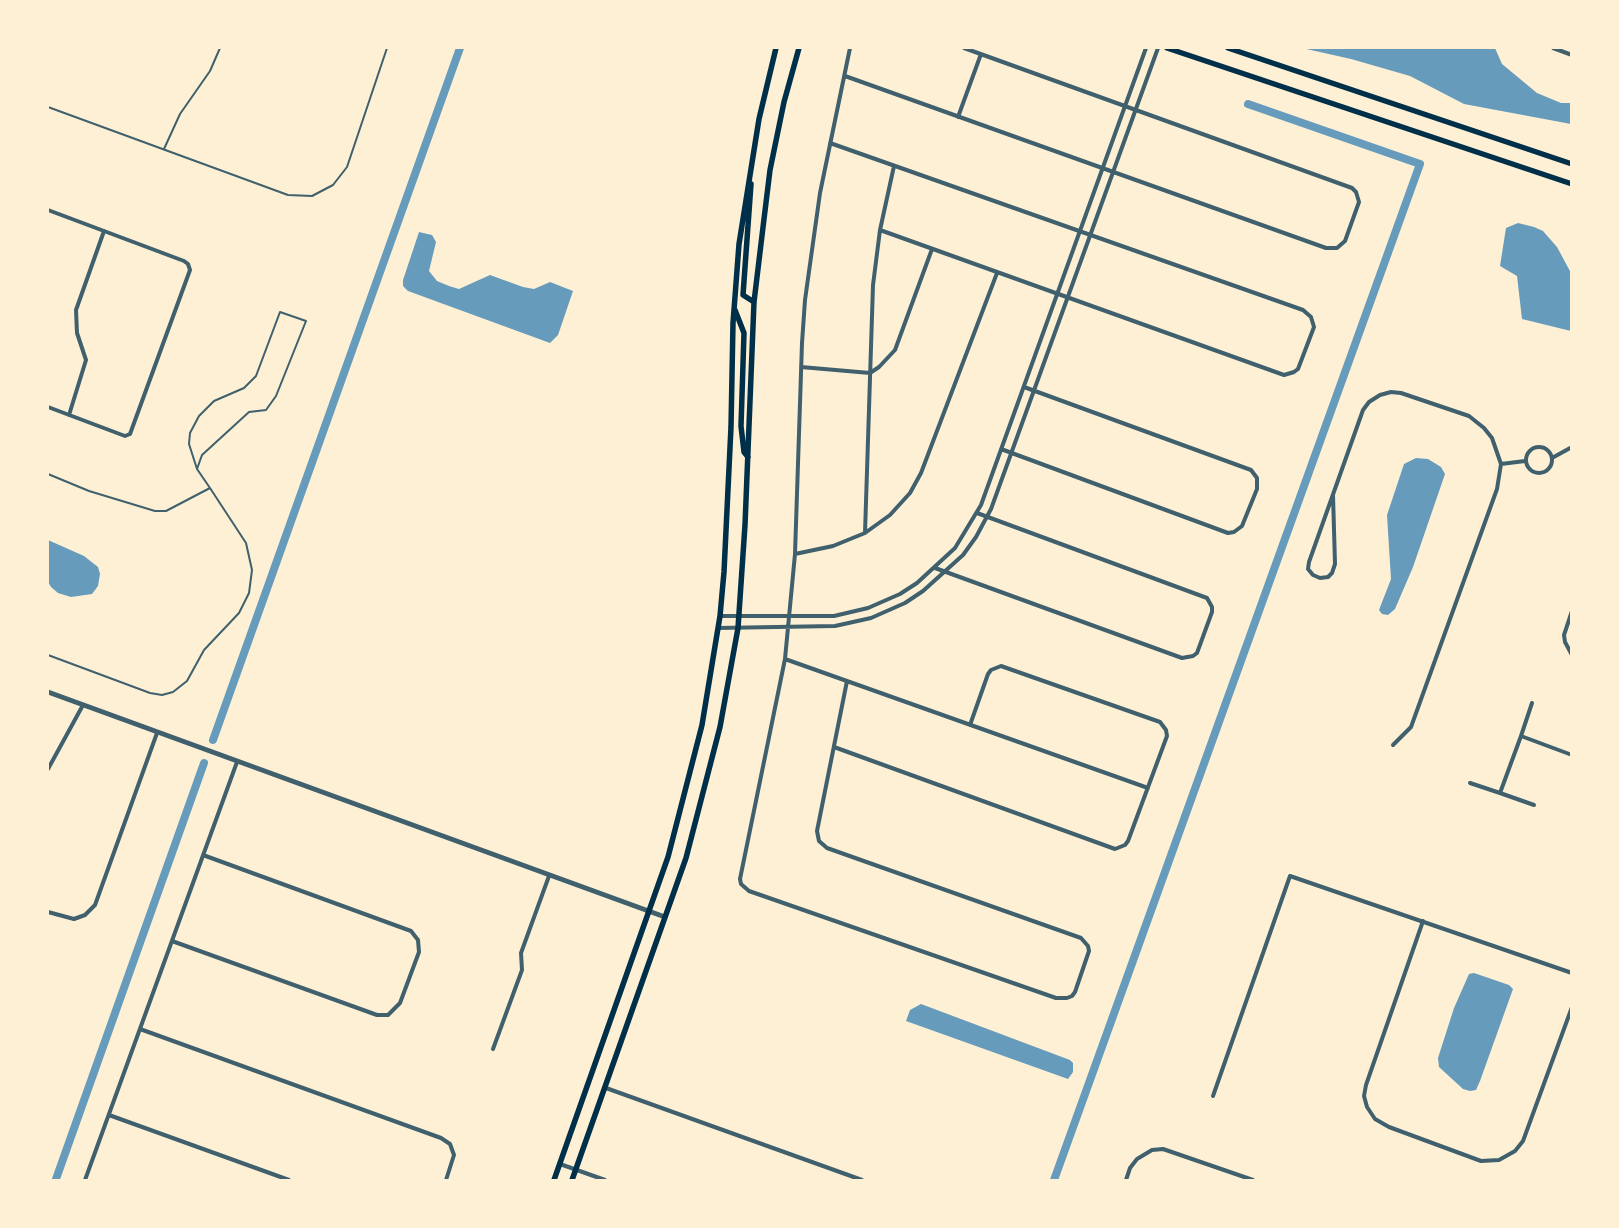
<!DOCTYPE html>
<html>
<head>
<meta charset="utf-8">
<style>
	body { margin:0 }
	#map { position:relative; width:1619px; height:1228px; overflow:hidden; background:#fdf0d5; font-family:"Alegreya Sans",sans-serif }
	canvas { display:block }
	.frame { position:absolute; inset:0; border:49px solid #fdf0d5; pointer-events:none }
</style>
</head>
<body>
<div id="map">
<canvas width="1619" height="1228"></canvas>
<div class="frame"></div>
</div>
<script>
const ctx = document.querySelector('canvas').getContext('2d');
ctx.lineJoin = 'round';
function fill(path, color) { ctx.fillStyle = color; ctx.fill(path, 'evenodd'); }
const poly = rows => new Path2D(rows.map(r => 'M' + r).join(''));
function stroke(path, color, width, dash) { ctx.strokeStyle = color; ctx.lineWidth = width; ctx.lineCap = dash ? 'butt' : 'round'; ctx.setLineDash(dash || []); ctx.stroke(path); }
fill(poly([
	[1302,48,1495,48,1502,64,1537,93,1561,103,1571,103,1571,124,1464,104,1410,76,1351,59],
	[1518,223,1534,227,1543,231,1557,247,1571,273,1571,331,1522,319,1517,276,1500,266,1506,228],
	[419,232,432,235,436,242,429,271,437,281,449,286,459,289,490,275,523,287,534,289,550,282,573,291,558,335,550,343,408,291,403,286,403,280],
	[1416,458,1428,459,1441,467,1445,474,1413,567,1395,609,1388,615,1382,614,1379,610,1391,579,1387,515,1404,464],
	[48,540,84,556,98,567,100,574,98,586,92,594,71,597,58,593,51,587,48,582],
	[1474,973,1509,985,1513,989,1480,1081,1476,1090,1470,1091,1463,1089,1439,1067,1438,1058,1454,1008,1469,974],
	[921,1004,1070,1060,1073,1063,1073,1072,1068,1079,906,1021,910,1010]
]), '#669bbc');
stroke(poly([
	[213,740,460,48],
	[56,1179,204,763],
	[1054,1180,1420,164,1248,104]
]), '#669bbc', 8);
stroke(poly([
	[48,107,288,195,312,196,333,185,347,167,387,48],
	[164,149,180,114,210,71,220,48],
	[197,469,189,444,190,433,199,416,214,401,244,388,256,376,280,312,306,321,276,396,266,410,249,412,202,455,197,469,210,488],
	[48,474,89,491,155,511,166,511,210,488,246,543,252,570,249,593,239,613,204,650,187,681,173,692,162,695,150,693,48,655]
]), '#3f606c', 2);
stroke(poly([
	[1553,48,1572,55],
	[845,76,1326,248,1337,248,1345,241,1359,202,1356,192,1352,188,964,48],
	[958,117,981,54],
	[830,143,1303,310,1311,317,1314,327,1298,369,1294,372,1284,375,880,230],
	[48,210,184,261,188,264,190,270,130,434,125,436,48,407],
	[801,367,870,373,879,367,895,350,932,249],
	[69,415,86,360,77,333,76,310,104,231],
	'1526 460a13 13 0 1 1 26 0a13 13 0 1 1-26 0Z',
	[1001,449,1228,533,1234,532,1242,526,1257,489,1257,478,1251,470,1024,387],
	[1552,458,1572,447],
	[1501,464,1525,461],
	[1333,495,1335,564,1332,573,1328,577,1320,578,1313,575,1308,569,1309,562,1363,410,1369,402,1380,395,1391,392,1401,393,1469,416,1484,428,1492,438,1501,464,1497,489,1411,727,1393,745],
	[865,533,873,285,880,230,894,166],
	[795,554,833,546,865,533,890,515,910,493,921,473,997,273],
	[935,568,1182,658,1193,656,1197,653,1212,612,1212,607,1207,598,977,513],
	[1572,611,1564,635,1565,642,1572,655],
	[720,616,834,616,868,608,900,594,917,583,955,548,981,505,1146,48],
	[718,628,835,626,871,618,905,603,923,591,963,555,976,537,991,509,1158,48],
	[785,659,1148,788],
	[847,681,817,831,819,841,827,848,1081,938,1088,946,1089,951,1075,992,1072,996,1067,998,1056,998,749,891,741,884,740,879,785,659,795,554,802,343,805,300,820,193,850,48],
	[1532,703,1521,736,1572,755],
	[1521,736,1500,793,1534,805],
	[834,747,1115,849,1125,845,1128,841,1167,736,1166,730,1160,722,1001,666,991,670,988,674,970,725],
	[48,769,83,705],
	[1470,783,1500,793],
	[48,912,74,919,85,915,95,905,157,733],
	[1423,921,1366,1085,1364,1096,1367,1107,1375,1119,1389,1127,1481,1161,1499,1160,1515,1151,1523,1141,1572,1007],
	[172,941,377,1015,388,1015,400,1003,419,952,418,940,411,931,203,855],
	[140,1029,441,1138,450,1144,454,1155,446,1180],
	[493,1049,522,970,521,953,549,876],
	[606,1088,862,1180],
	[1213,1096,1290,876,1572,973],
	[109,1115,289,1180],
	[560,1164,605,1180],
	[85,1180,237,762],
	[1126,1180,1130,1168,1137,1159,1152,1150,1163,1149,1253,1180]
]), '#3f606c', 4);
stroke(poly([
	[48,692,665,917]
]), '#3f606c', 5);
stroke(poly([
	[1167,48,1572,184],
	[1228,48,1572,164],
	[751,184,743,295,754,302],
	[735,310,744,333,741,426,744,452,748,457],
	[554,1180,668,857,702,725,720,616,724,572,731,427,733,323,739,244,759,119,776,48],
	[572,1180,686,858,720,727,738,628,745,525,754,302,764,219,770,170,784,102,799,48]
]), '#003049', 5.5);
</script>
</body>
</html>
